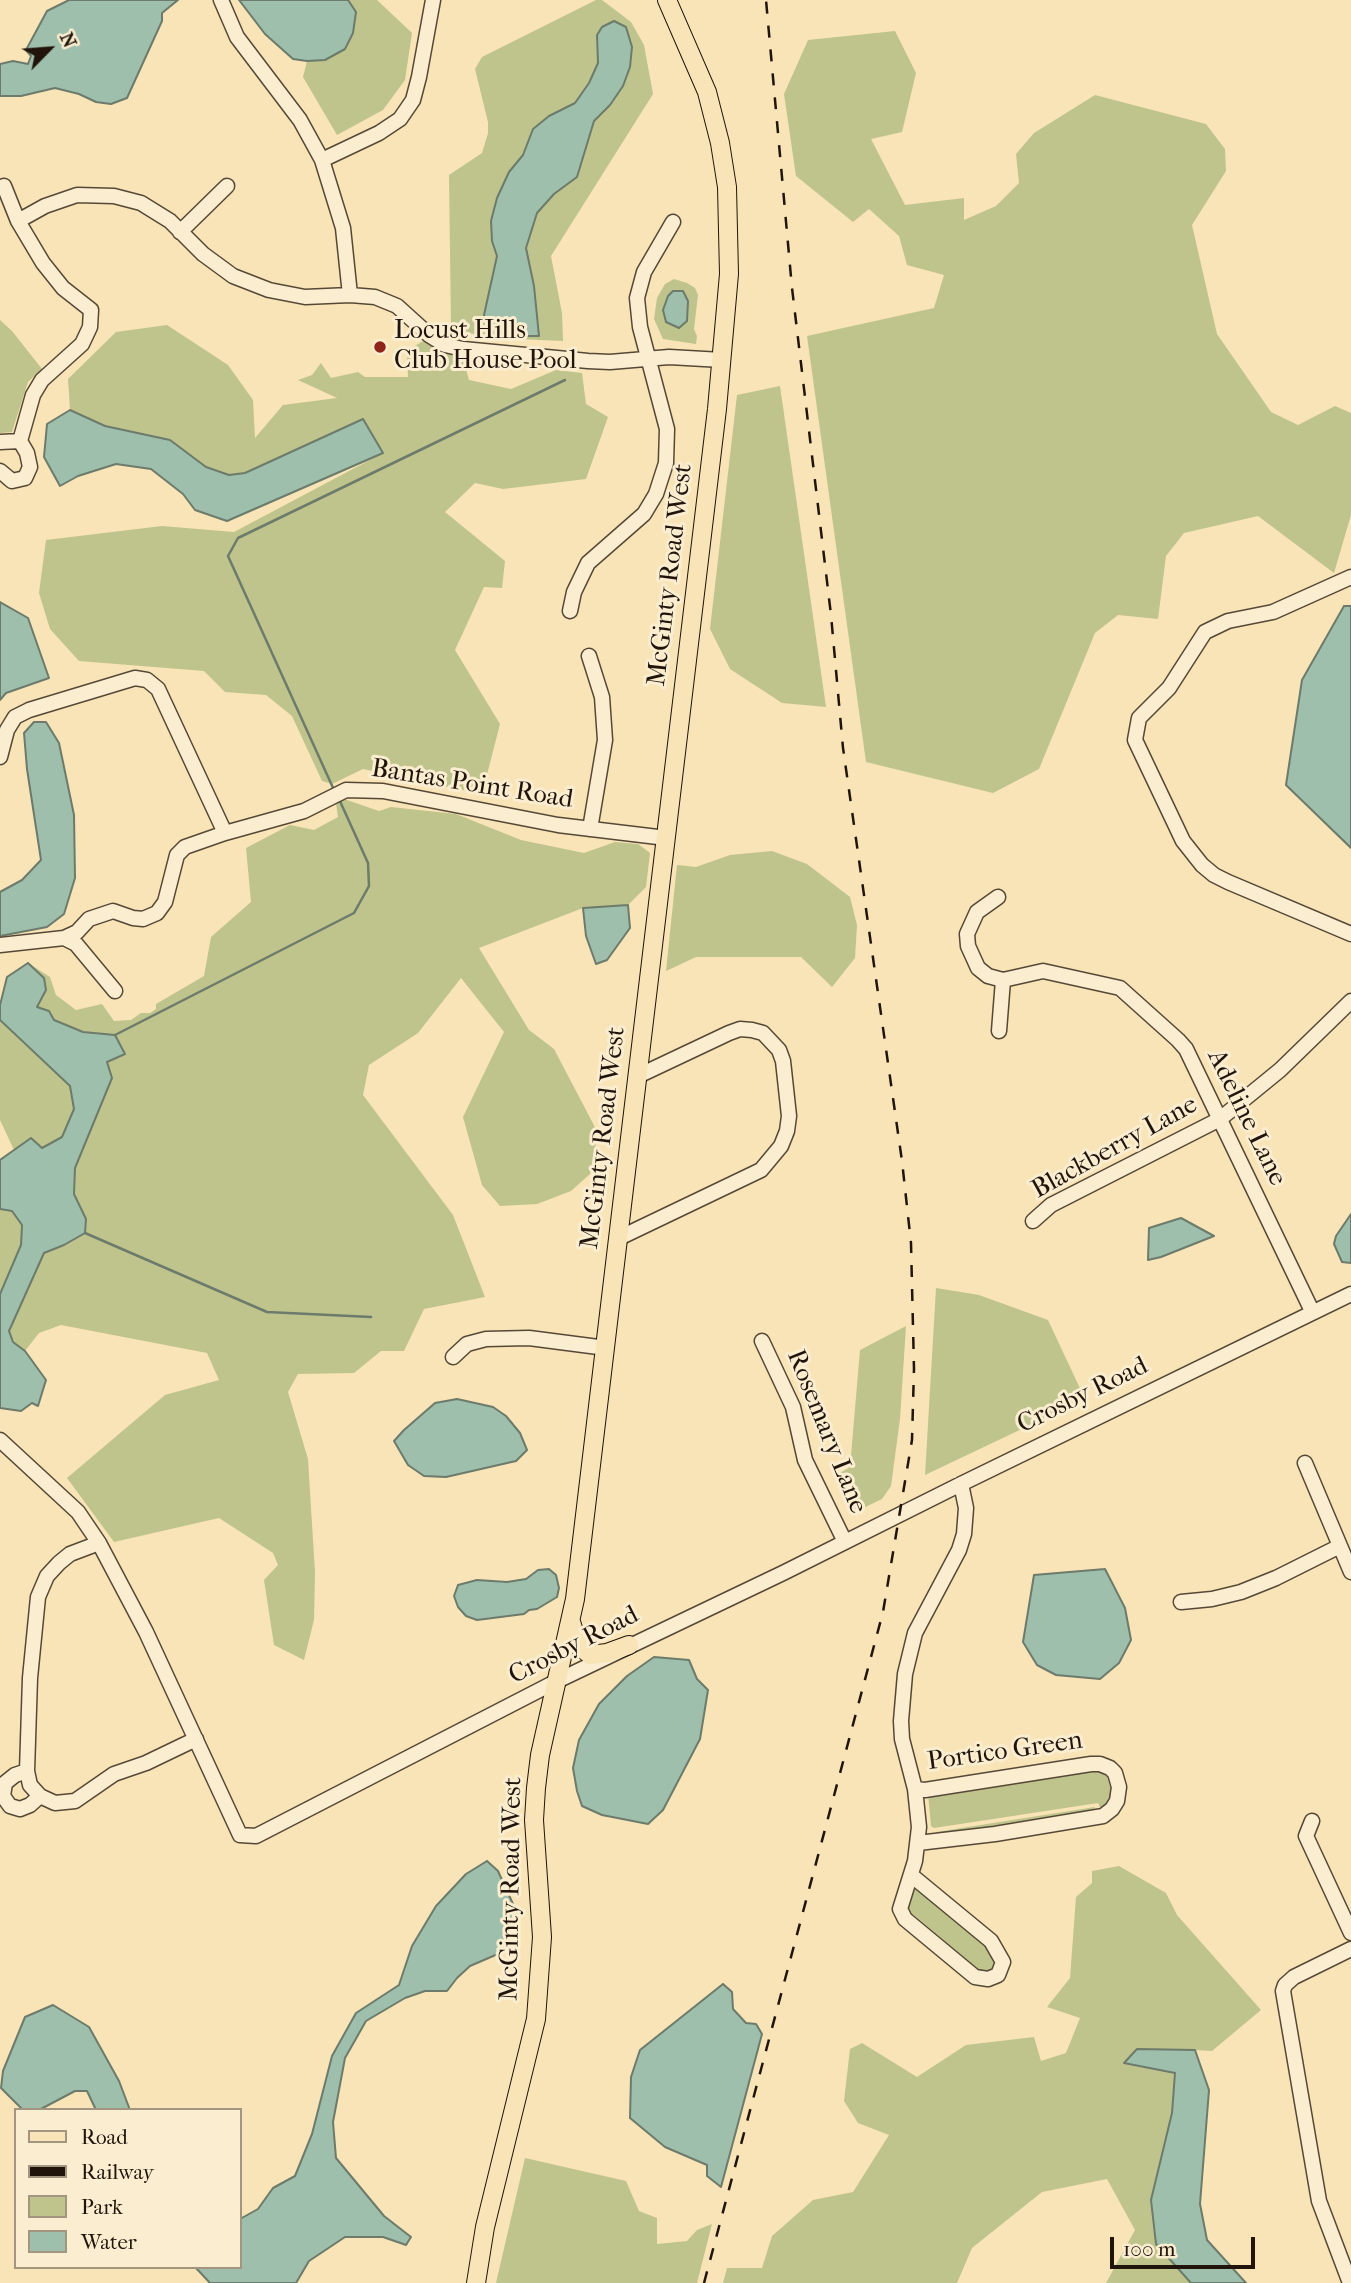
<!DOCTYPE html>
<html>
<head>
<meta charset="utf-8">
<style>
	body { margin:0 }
	#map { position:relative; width:1351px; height:2283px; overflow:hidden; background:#f8e4b6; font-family:"IM FELL French Canon",serif }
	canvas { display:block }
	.legend { position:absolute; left:14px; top:2108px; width:228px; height:161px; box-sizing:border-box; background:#faedd0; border:2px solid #a39681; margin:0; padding:9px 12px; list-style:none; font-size:21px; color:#20140b }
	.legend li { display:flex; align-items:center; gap:14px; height:35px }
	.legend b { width:35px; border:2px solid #a39681 }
	.north { position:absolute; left:14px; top:14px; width:70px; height:70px; -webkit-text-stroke:5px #faedd0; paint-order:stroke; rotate:65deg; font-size:19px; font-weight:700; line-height:28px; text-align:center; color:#20140b }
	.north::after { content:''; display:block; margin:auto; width:24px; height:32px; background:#20140b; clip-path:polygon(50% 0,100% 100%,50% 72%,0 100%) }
	.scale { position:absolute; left:1110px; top:2237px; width:145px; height:32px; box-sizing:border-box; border:4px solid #20140b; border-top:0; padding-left:9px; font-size:21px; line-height:24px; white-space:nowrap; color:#20140b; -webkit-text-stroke:5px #faedd0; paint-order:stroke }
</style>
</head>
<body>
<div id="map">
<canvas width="1351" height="2283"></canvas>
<ul class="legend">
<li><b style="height:9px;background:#f8e4b6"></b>Road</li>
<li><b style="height:9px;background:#20140b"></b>Railway</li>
<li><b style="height:19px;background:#bfc48c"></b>Park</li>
<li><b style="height:19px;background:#9ebfab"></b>Water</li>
</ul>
<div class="north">N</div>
<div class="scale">100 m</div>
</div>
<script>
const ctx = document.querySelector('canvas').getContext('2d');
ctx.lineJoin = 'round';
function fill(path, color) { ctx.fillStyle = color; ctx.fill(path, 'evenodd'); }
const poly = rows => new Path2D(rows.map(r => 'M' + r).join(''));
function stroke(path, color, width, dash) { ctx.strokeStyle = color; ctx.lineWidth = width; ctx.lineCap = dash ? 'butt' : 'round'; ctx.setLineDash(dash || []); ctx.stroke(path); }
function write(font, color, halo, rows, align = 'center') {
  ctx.font = font + ' "IM FELL French Canon",serif'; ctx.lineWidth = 6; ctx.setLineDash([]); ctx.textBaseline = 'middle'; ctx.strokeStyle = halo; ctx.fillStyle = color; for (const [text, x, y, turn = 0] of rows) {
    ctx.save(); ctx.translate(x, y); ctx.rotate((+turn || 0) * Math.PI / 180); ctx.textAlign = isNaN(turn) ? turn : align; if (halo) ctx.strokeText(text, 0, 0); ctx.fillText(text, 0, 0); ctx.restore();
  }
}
fill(poly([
	[348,0,377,0,412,33,405,80,383,110,337,135,303,77,307,61,325,60,356,12],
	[596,0,602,0,631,22,644,45,653,94,551,256,562,313,563,341,492,338,451,329,449,175,482,153,488,133,488,122,475,69,482,57],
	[895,31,916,73,902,132,871,139,905,205,964,198,964,220,996,206,1019,183,1016,154,1034,133,1095,95,1206,124,1225,149,1226,171,1192,225,1217,334,1271,412,1298,425,1335,406,1351,413,1351,515,1334,573,1258,516,1184,533,1166,556,1158,619,1118,615,1095,633,1039,769,993,793,866,762,807,336,934,308,944,275,907,265,899,236,869,209,853,222,796,176,784,94,808,40],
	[674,279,687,283,695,288,698,295,694,329,697,336,696,344,663,339,654,319,657,298,665,284],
	[0,320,12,331,42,369,28,382,12,432,0,433],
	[167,325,228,365,253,400,255,438,283,405,337,398,298,380,312,375,321,363,331,378,358,372,365,377,408,377,407,351,423,341,443,351,462,355,469,380,511,389,556,370,582,373,586,404,608,417,586,479,503,489,475,483,445,512,505,561,502,588,484,587,455,650,500,724,482,794,363,769,332,784,322,781,292,716,266,695,225,692,204,671,79,661,50,629,39,593,46,540,162,526,234,532,383,453,229,475,206,467,170,440,105,426,70,410,68,379,116,332],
	[780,386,826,707,782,703,730,669,710,629,737,395],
	[344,799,379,811,391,807,456,814,521,840,584,853,615,842,638,844,650,853,646,887,628,905,583,908,479,948,529,1030,554,1049,598,1133,590,1174,571,1191,537,1204,500,1206,482,1185,463,1117,504,1032,461,978,418,1033,369,1065,363,1095,453,1215,485,1297,424,1309,404,1351,381,1351,354,1373,298,1374,288,1392,308,1459,315,1572,314,1620,304,1660,274,1645,264,1580,278,1565,273,1553,219,1518,114,1542,67,1478,165,1395,219,1380,207,1353,61,1325,39,1333,25,1351,13,1342,9,1331,44,1253,64,1245,86,1219,74,1194,75,1168,112,1078,107,1062,115,1035,83,1032,54,1020,36,1007,46,990,44,978,28,963,50,977,56,995,76,1010,102,1004,114,1021,131,1020,141,1013,150,1013,156,1009,156,1004,204,976,211,937,251,902,246,848,290,825,314,830,338,817,336,803],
	[772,851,807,864,850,897,857,925,855,958,832,987,801,957,696,957,666,971,677,865,696,867,730,855],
	[0,1020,70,1087,74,1109,62,1137,42,1148,31,1138,14,1150,0,1120],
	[0,1209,12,1211,22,1225,21,1245,0,1294],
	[936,1288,979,1295,1048,1320,1085,1399,925,1475],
	[906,1326,900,1419,891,1486,882,1499,851,1514,835,1476,850,1467,860,1350],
	[1099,1769,1106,1774,1112,1792,1107,1805,1101,1809,1098,1803,934,1828,931,1826,928,1794],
	[1095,1807,1094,1811,937,1835,936,1832],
	[1119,1866,1166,1893,1177,1915,1261,2010,1212,2051,1195,2050,1125,2063,1175,2072,1172,2113,1151,2200,1156,2244,1191,2283,1106,2283,1135,2230,1107,2179,1042,2192,972,2248,957,2283,723,2283,727,2268,762,2268,772,2236,813,2200,853,2192,889,2135,858,2123,844,2101,850,2049,862,2043,917,2077,966,2045,1034,2037,1041,2061,1066,2053,1080,2018,1047,2007,1070,1978,1076,1897,1092,1883,1092,1871],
	[919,1889,997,1953,997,1964,992,1971,980,1971,908,1910,906,1900,914,1890],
	[525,2158,626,2181,639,2211,657,2218,657,2244,687,2241,697,2230,712,2224,697,2283,496,2283]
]), '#bfc48c');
const water = poly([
	[69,0,178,0,162,13,162,21,127,98,111,104,96,102,79,94,55,88,21,96,0,96,0,64,13,61,28,64,31,56,26,50,47,11,69,0],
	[239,0,348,0,356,12,353,33,345,49,325,60,307,61,293,59,265,34,239,0],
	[614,21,626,27,632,47,630,67,623,86,610,105,594,121,577,177,554,194,537,213,526,248,534,286,539,336,512,336,493,333,487,324,484,315,497,256,492,241,491,221,497,198,509,172,523,155,533,129,549,116,575,103,589,83,598,63,597,35,602,27,614,21],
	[673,291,683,291,688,301,687,321,679,328,666,322,663,310,668,296,673,291],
	[70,410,105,426,170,440,206,467,229,475,245,473,363,419,383,453,227,521,195,510,183,494,151,469,116,464,78,476,60,486,44,457,47,424,70,410],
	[0,602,28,618,49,678,6,693,0,700,0,602],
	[1344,606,1351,606,1351,848,1286,785,1302,680,1344,606],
	[34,722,46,722,59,743,74,815,75,878,64,914,47,927,0,936,0,892,22,880,41,860,27,769,24,733,34,722],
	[628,905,630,928,607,960,596,964,586,936,583,908,628,905],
	[28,963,44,978,46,990,37,1007,49,1011,54,1020,83,1032,115,1035,125,1054,107,1062,112,1078,75,1168,74,1194,86,1219,85,1233,64,1245,44,1253,9,1331,13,1342,25,1351,46,1380,38,1406,32,1403,21,1411,0,1408,0,1294,21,1245,22,1225,12,1211,0,1209,0,1160,31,1138,42,1148,62,1137,74,1109,70,1086,0,1020,0,1005,7,977,28,963],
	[1351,1214,1351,1263,1342,1262,1334,1244,1336,1236,1351,1214],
	[1181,1218,1214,1236,1161,1257,1148,1260,1149,1228,1181,1218],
	[457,1399,493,1407,506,1416,520,1433,527,1450,516,1461,446,1477,424,1476,408,1465,394,1441,404,1430,435,1403,457,1399],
	[549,1569,556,1575,559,1588,557,1597,537,1609,529,1610,524,1614,477,1620,466,1616,458,1607,454,1596,458,1585,477,1580,507,1582,526,1579,538,1570,549,1569],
	[1105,1569,1125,1608,1131,1640,1119,1663,1100,1679,1056,1675,1037,1665,1023,1642,1034,1575,1105,1569],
	[654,1657,689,1660,697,1679,708,1690,700,1739,663,1810,648,1824,602,1815,582,1806,577,1791,573,1768,579,1740,599,1704,627,1676,654,1657],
	[487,1861,498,1871,518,1915,514,1947,470,1966,457,1978,447,1991,425,1991,405,1998,366,2021,345,2058,333,2122,336,2158,384,2216,411,2237,406,2245,383,2237,345,2237,309,2261,296,2283,210,2283,196,2268,188,2267,240,2267,240,2219,258,2209,273,2188,295,2176,312,2134,332,2056,356,2013,399,1985,412,1946,436,1906,466,1874,487,1861],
	[723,1984,732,1992,733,2009,746,2023,756,2024,762,2034,721,2187,707,2176,707,2165,665,2147,630,2118,631,2077,640,2050,723,1984],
	[53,2005,89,2027,119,2081,130,2110,96,2110,87,2091,75,2091,39,2110,23,2110,1,2088,3,2071,25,2017,53,2005],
	[1137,2049,1195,2050,1209,2090,1200,2204,1207,2240,1246,2283,1191,2283,1156,2244,1151,2200,1172,2113,1175,2073,1124,2063,1137,2049]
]);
fill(water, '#9ebfab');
stroke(water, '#6c7b6b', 2);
stroke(poly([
	[334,790,228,556,238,538,565,380],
	[115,1035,354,913,369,886,368,863,339,799],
	[85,1233,267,1312,371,1317]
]), '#6c7b6b', 2.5);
const minor = poly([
	[221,0,237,37,300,120,322,160,343,228,350,295],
	[322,160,379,133,400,119,413,100,419,77,433,0],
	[18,221,45,206,77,195,114,196,141,203,170,221,203,254,233,276,269,290,305,297,350,295,375,297,397,306,429,335,445,345,463,349,588,361,610,362,669,357,722,360],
	[180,232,227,186],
	[0,442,20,441],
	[0,471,12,481,25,478,30,467,27,453,20,441,33,395,42,380,82,344,90,327,91,310,63,288,43,263,18,221,4,186],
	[1351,577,1273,612,1228,621,1205,632,1169,688,1139,718,1135,740,1183,841,1202,865,1214,875,1228,882,1351,934],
	[570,611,574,592,588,563,644,514,656,494,666,463,667,429,640,327,637,298,644,272,673,222],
	[589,656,602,697,605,740,590,829],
	[0,757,7,730,15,717,29,710,135,678,147,680,158,689,225,833],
	[998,897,977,912,967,934,968,946,978,968,988,976,1003,980,1043,971,1120,988,1178,1040,1186,1049,1312,1311],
	[64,938,76,944,115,991],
	[0,945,64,938,77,932,89,919,113,911,133,918,143,919,157,913,165,902,177,855,185,847,225,833,304,811,346,790,383,791,558,825,666,838],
	[999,1031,1003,980],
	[1033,1221,1051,1205,1220,1119,1280,1070,1351,1001],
	[619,1238,761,1170,781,1146,787,1131,789,1116,783,1061,779,1050,763,1033,752,1030,740,1029,729,1033,638,1076],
	[762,1341,793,1407,805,1460,845,1542],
	[453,1357,467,1344,486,1339,529,1338,606,1348],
	[0,1440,78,1512,99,1543,146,1632,240,1835,256,1836,559,1680,783,1573,961,1484,1351,1294],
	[1305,1463,1351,1572],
	[99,1543,70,1554,59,1563,47,1576,38,1597,30,1678,27,1771,30,1785,40,1796,55,1803,75,1801,114,1774,146,1763,196,1739],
	[1181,1602,1212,1599,1241,1592,1276,1578,1340,1546],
	[27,1771,15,1775,5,1783,3,1796,10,1806,20,1809,30,1805,40,1796],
	[915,1789,925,1790,1091,1764,1100,1764,1110,1768,1115,1773,1119,1787,1117,1801,1112,1809,1103,1816,995,1834,918,1843],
	[1312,1821,1306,1836,1351,1933],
	[911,1875,991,1941,1003,1962,998,1975,988,1979,975,1977,905,1919,900,1909,915,1861,919,1827,915,1789,902,1739,901,1721,905,1674,915,1633,959,1550,964,1534,966,1508,961,1484],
	[1350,2283,1319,2201,1283,1991,1285,1985,1294,1977,1351,1949]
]);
const major = poly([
	[571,1622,578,1644,590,1655,607,1653,629,1645],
	[476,2283,485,2227,536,2019,542,1937,534,1820,536,1788,540,1755,575,1599,717,409,729,274,727,187,720,143,707,92,667,0]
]);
stroke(minor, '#564836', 17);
stroke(major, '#20140b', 20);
stroke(minor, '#faedd0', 14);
stroke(major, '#f8e4b6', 18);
stroke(poly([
	[704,2283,883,1612,912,1440,914,1369,911,1243,902,1161,843,748,831,615,792,288,766,0]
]), '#20140b', 2.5, [12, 12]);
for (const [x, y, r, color] of [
	[380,347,7,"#8f2418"]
]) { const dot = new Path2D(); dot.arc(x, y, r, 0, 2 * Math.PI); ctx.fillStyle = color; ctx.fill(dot); stroke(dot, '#faedd0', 2.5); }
write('26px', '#20140b', '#faedd0', [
	["Locust Hills",394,332],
	["Club House Pool",394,362]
], 'left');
write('26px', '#20140b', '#faedd0', [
	["McGinty Road West",671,575,-83],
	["Bantas Point Road",472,785,9],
	["Adeline Lane",1246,1118,64],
	["McGinty Road West",604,1138,-83],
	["Blackberry Lane",1115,1148,-29],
	["Crosby Road",1083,1396,-26],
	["Rosemary Lane",826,1432,68],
	["Crosby Road",574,1646,-27],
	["Portico Green",1005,1752,-8],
	["McGinty Road West",512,1889,-89]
]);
</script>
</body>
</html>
